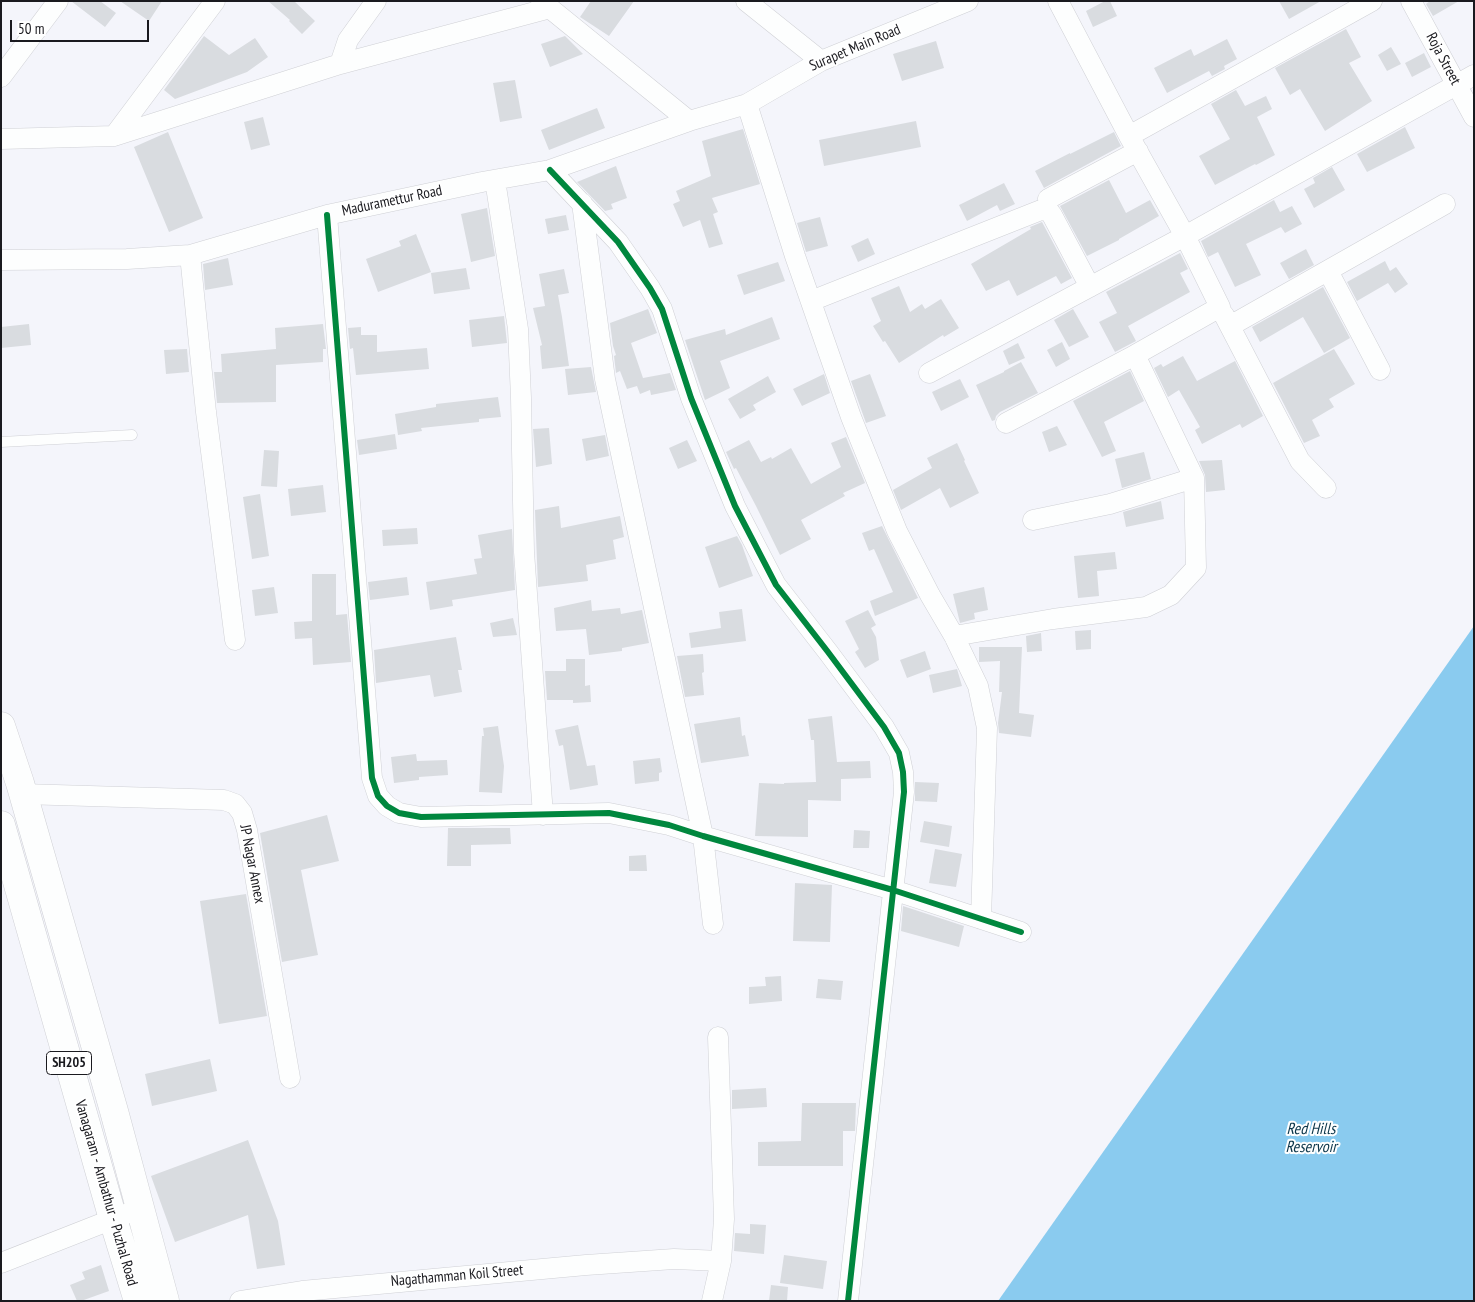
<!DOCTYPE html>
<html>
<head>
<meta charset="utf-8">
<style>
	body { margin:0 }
	#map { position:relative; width:1475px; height:1302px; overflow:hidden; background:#f4f5fb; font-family:"PT Sans Narrow",sans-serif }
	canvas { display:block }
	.frame { position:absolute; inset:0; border:2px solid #1a1a1f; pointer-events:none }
	.scale { position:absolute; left:10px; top:20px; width:139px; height:22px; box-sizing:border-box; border:2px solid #1a1a1f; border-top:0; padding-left:6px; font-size:15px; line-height:18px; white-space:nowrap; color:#1a1a1f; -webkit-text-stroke:4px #fff; paint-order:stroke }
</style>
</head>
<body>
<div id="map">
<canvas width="1475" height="1302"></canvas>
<div class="frame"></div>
<div class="scale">50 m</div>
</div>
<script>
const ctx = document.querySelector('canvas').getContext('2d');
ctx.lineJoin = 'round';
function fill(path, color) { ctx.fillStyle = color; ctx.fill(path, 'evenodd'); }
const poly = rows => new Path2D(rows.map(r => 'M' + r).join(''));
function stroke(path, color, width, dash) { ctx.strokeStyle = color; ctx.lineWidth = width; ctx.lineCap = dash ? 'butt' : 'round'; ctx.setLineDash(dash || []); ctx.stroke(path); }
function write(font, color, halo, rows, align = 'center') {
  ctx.font = font + ' "PT Sans Narrow",sans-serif'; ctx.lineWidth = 4; ctx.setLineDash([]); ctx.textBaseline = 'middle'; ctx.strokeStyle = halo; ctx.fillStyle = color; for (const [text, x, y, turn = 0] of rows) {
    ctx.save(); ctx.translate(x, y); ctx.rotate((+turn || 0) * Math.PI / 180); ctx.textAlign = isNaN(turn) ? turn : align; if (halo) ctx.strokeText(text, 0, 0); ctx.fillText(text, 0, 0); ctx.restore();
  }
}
fill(poly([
	[1474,626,1474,1301,998,1301]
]), '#8acbef');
fill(poly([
	[71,1,100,1,116,13,105,27],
	[120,1,162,1,149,21],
	[268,1,294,1,315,21,302,34,289,21,290,20],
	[591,1,634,1,609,36,580,17],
	[1105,1,1110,1,1117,16,1093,27,1086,11],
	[1279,1,1321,1,1289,19],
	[1430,1,1459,1,1433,16,1426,4],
	[1346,29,1361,57,1349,63,1372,101,1325,131,1300,89,1290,95,1275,68],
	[204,36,229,55,255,38,268,57,247,72,175,99,164,90],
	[565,36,583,54,550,67,541,44],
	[1227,39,1237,59,1224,66,1225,69,1212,76,1209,71,1167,93,1154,68,1191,49,1194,56],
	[936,41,944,68,902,81,893,54],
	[1391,47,1401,64,1387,71,1378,55],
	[1424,53,1431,67,1412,77,1405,63],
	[515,80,522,118,500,122,493,83],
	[1236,90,1245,106,1266,96,1272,109,1257,117,1275,155,1256,165,1255,164,1215,185,1199,156,1230,139,1211,104],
	[597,108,605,128,549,150,541,130],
	[263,117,270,145,251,150,244,122],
	[916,121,921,147,824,166,819,140],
	[1405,127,1415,148,1367,172,1357,154],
	[743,129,760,184,712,198,718,212,713,214,723,244,709,248,700,220,683,227,673,204,680,201,676,191,711,176,702,141],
	[168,132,203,218,169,232,134,147],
	[1114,132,1121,146,1044,188,1035,171,1070,153,1070,154],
	[616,166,627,198,611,204,613,209,605,211,577,182],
	[1332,167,1345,190,1314,208,1304,189,1315,183,1313,178],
	[1109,180,1126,213,1150,200,1159,216,1119,239,1119,240,1087,256,1060,206],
	[1004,183,1015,204,1000,211,997,205,967,221,959,205],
	[1274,200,1280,212,1292,206,1302,224,1285,233,1281,227,1246,244,1261,275,1235,287,1218,252,1208,257,1201,241],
	[487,208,495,256,471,262,461,214],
	[566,215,569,230,548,234,545,219],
	[820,217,828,246,806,252,797,223],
	[1042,222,1072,278,1061,284,1056,276,1017,296,1009,280,986,291,971,264,1031,229,1030,227],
	[416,234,431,272,378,292,366,259,401,246,399,241],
	[868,238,875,254,858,262,851,246],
	[1306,249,1314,265,1289,279,1280,263],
	[1180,253,1188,269,1180,273,1190,292,1128,326,1136,341,1115,352,1099,322,1117,313,1106,292],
	[228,258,233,285,205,290,203,264],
	[1385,261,1390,271,1396,267,1408,284,1395,293,1388,283,1357,301,1347,282],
	[778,262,785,281,744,295,737,275],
	[466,268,470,289,434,294,431,273],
	[564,269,569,293,558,295,562,317,569,366,542,369,540,346,542,345,533,308,545,306,539,274],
	[899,286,910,312,922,304,925,309,941,299,959,328,944,337,943,335,899,363,885,341,883,342,873,326,881,321,871,298],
	[1323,287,1350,338,1324,353,1303,317,1260,342,1252,327],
	[648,309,657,333,631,343,643,378,670,373,676,390,651,395,650,390,640,394,637,386,627,389,620,371,616,373,614,356,616,355,613,346,610,323],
	[1073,309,1089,337,1069,347,1054,320],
	[504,316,507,343,472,347,469,320],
	[772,317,780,339,720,361,730,388,705,400,685,340,725,329,726,335],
	[29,324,31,345,1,348,1,327],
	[323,324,326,349,323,349,323,362,276,365,276,402,217,403,214,372,222,372,221,354,276,349,275,328],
	[361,327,361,335,377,335,377,352,427,348,429,369,356,375,353,348,350,349,348,328],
	[1062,342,1070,359,1056,367,1047,350],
	[1018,343,1025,358,1009,365,1003,351],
	[187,349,189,372,166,374,164,350],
	[1334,349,1355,384,1329,399,1334,407,1312,420,1320,436,1304,443,1273,383],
	[1183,356,1197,381,1235,361,1263,416,1242,428,1240,424,1202,444,1195,430,1200,427,1179,390,1168,397,1154,368,1161,364,1163,367],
	[1021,362,1038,393,1000,412,996,416,995,420,992,421,976,385,1004,372,1004,371],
	[591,367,596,392,568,395,565,369],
	[1130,371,1144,401,1104,422,1116,451,1102,457,1073,401],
	[824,374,830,393,802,406,793,389],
	[870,374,886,416,866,423,851,381],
	[768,376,776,392,753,405,756,410,740,419,728,399],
	[960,379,969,397,941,411,932,392],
	[498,397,501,417,479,419,479,422,421,428,422,431,398,435,395,414,436,407,436,404],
	[1057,426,1067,445,1049,452,1042,432],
	[549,428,552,464,536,467,533,429],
	[395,434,397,449,359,455,357,440],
	[605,435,609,456,586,461,582,439],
	[846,437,865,483,843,493,845,496,801,520,811,539,780,555,756,506,736,468,734,469,726,452,749,440,761,462,771,457,772,459,791,448,811,484,841,467,831,443],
	[687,440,697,461,678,469,669,448],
	[957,443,965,460,964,461,979,493,950,508,940,488,901,510,893,490,932,468,927,458],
	[264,450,279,451,277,487,261,486],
	[1144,452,1151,479,1122,488,1115,459],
	[1222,460,1225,490,1206,492,1205,475,1199,461],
	[323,485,326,512,291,516,288,489],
	[260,494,269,556,252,559,243,497],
	[1161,501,1164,519,1126,527,1123,512],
	[559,506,561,528,620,516,624,537,613,540,616,559,586,565,588,581,538,587,535,510],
	[882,526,918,598,875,616,870,601,893,592,874,549,869,551,862,533],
	[417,528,418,544,383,546,382,530],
	[512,529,515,590,452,600,453,606,430,610,426,582,477,574,474,559,482,558,478,535],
	[737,536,742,545,753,576,719,588,705,547],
	[1115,552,1117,569,1097,571,1099,596,1078,598,1074,556],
	[312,574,336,574,336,615,347,614,351,662,313,665,312,638,295,639,294,622,312,621],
	[407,577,409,595,370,600,368,582],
	[274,587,278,613,255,616,252,590],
	[984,587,988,610,974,613,975,619,960,623,953,594],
	[591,600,592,611,620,608,621,614,642,610,649,643,622,648,622,651,589,655,586,629,556,631,554,608],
	[742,609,746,641,691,648,689,633,721,628,719,612],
	[868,610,876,625,871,628,876,637,879,660,865,668,855,652,859,649,845,621],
	[513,618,517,635,493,637,490,623],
	[1091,630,1091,649,1076,650,1075,631],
	[1041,633,1042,651,1027,652,1026,636],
	[456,637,462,670,458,670,462,692,434,697,430,675,376,683,374,650],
	[979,647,1022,647,1019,713,1034,715,1031,737,999,733,998,723,1002,692,999,692,1000,661,979,662],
	[925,651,931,669,907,678,900,660],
	[703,654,704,672,702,673,704,695,685,697,677,656],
	[566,659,585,659,585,686,590,685,591,702,573,703,573,700,547,700,545,671,566,671],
	[957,669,962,686,933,693,929,675],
	[832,716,837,762,870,761,871,778,841,779,841,801,808,800,808,837,755,836,759,783,784,784,784,783,816,782,814,740,811,740,808,719],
	[740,717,742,736,745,735,749,756,701,763,694,724],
	[578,725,587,766,595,765,598,785,570,790,563,745,559,746,555,730],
	[498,726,504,766,502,793,479,792,482,736,484,736,483,728],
	[416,754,417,761,447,760,448,775,419,777,419,780,394,783,391,757],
	[660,758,662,772,659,773,659,781,635,784,633,761],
	[915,782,939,783,937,802,915,801],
	[327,815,339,861,301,870,318,955,282,962,260,833],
	[924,821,952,826,949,847,920,842],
	[448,828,510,828,511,844,471,845,471,866,447,866],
	[854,830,870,831,869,848,853,848],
	[935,849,962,854,956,887,929,883],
	[646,855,647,871,629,871,629,856],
	[795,883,832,885,830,942,793,941],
	[246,894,267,1016,219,1024,200,901],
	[903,906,964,926,959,947,901,931],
	[781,976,782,1001,749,1004,749,987,766,986,765,977],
	[818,979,843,981,841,1000,816,998],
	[210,1059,217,1091,152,1106,145,1074],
	[766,1088,767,1107,732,1109,732,1090],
	[802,1103,856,1103,855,1131,843,1131,843,1166,758,1166,758,1142,801,1141],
	[248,1140,278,1221,285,1265,257,1269,248,1215,175,1242,151,1176],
	[750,1224,766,1225,764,1254,734,1251,735,1233,750,1234],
	[784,1255,827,1261,823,1289,780,1283],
	[101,1265,109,1291,81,1301,77,1301,70,1285,85,1279,82,1272],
	[771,1285,788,1287,787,1301,769,1301]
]), '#d9dce0');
const service = poly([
	[1,442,132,435]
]);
const minor = poly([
	[215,1,114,136,340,64,348,40,376,1],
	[541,1,689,121],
	[746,1,821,61],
	[1411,1,1474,117],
	[340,64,550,8],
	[1,77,58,1],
	[747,104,795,256,851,417,897,531,930,595,954,636,978,686,987,728,981,919],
	[1129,136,1372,1],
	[1,139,114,136],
	[550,170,618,242,650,288,662,309,691,398,735,506,776,585,828,652,884,727,899,753,903,772,904,792,848,1301],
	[495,180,518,329,521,398,524,552,543,815],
	[1048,199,1138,151],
	[582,203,605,379,703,836,713,924],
	[327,215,372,778,378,796,387,806,399,813,421,817,609,813,669,825,703,836,893,890,1021,932],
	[190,255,206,412,235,640],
	[1,260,127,259,190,255,327,215,482,182,550,170,689,121,747,104,821,61,968,1],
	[1328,271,1380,370],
	[811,301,1041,210,1049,211,1052,215,1090,287],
	[1224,315,1300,461,1326,488],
	[1230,326,1445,204],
	[929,373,1185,236,1474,75],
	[1006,423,1135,355,1220,307,1185,236,1129,136,1058,1],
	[1033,520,1110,504,1194,478],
	[954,636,1053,619,1146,607,1171,595,1196,568,1194,478,1135,355],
	[22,794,224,800,235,804,242,813,247,830,290,1078],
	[718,1037,724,1219,721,1261],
	[1,1263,141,1208],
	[240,1301,302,1291,586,1265,674,1259,721,1261,712,1301]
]);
const primary = poly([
	[1,726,20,783,114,1111,165,1301],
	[1,825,113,1219,138,1301]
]);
stroke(service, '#cfd0d5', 11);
stroke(minor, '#cfd0d5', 21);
stroke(primary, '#cfd0d5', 29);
stroke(service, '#fdfefe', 10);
stroke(minor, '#fdfefe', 20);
stroke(primary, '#fdfefe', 28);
stroke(poly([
	[550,170,618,242,650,288,662,309,691,398,735,506,776,585,828,652,884,727,899,753,903,772,904,792,848,1301],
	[327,215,372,778,378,796,387,806,399,813,421,817,609,813,669,825,703,836,893,890,1021,932]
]), '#00873e', 6);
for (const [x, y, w] of [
	[69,1063,45]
]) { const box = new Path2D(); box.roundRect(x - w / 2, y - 11.5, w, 23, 4); ctx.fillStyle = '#fff'; ctx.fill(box); stroke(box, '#1a1a1f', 1); }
write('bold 14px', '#1a1a1f', null, [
	["SH205",69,1063]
]);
write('15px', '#1a1a1f', '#fff', [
	["Surapet Main Road",855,48,-23],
	["Roja Street",1443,59,62],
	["Maduramettur Road",392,201,-12],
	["JP Nagar Annex",252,864,79],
	["Vanagaram - Ambathur - Puzhal Road",106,1193,74],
	["Nagathamman Koil Street",457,1276,-5]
]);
write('italic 16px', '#0c364a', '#fff', [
	["Red Hills",1311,1129],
	["Reservoir",1311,1147]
]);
</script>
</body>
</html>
